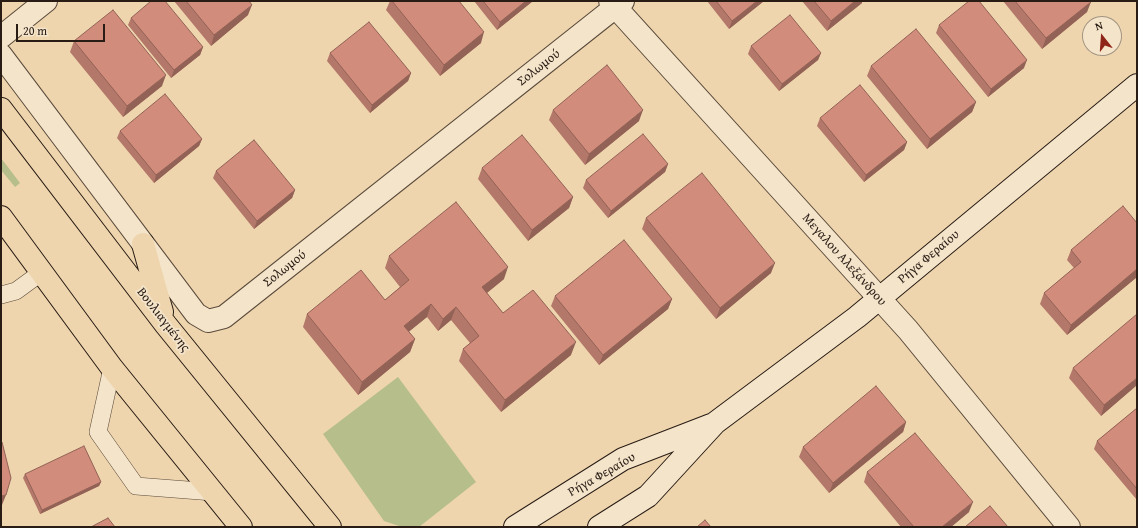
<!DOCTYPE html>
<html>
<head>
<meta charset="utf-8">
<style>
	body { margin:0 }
	#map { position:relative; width:1138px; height:528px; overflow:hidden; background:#eed5ad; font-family:"Gentium Book Plus",serif }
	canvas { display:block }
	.frame { position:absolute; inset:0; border:2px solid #281c15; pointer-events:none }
	.north { position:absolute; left:1082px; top:16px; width:40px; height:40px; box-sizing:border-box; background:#f4e4ca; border:1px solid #a29482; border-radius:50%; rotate:343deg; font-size:11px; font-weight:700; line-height:16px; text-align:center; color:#281c15 }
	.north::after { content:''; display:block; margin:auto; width:14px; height:18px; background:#8f2418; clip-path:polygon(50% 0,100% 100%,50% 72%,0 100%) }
	.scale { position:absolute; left:16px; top:24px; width:89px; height:18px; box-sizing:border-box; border:2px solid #281c15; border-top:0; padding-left:5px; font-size:12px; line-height:14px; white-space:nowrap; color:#281c15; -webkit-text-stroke:3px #f4e4ca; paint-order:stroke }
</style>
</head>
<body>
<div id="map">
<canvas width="1138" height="528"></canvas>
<div class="frame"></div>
<div class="north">N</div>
<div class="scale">20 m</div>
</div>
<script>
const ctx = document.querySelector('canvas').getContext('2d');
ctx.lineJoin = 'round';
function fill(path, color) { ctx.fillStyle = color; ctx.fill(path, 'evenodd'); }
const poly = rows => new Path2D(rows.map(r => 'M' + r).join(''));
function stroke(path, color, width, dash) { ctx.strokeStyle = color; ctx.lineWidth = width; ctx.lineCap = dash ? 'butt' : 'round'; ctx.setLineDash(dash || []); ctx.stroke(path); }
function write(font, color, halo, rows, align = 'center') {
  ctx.font = font + ' "Gentium Book Plus",serif'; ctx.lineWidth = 3.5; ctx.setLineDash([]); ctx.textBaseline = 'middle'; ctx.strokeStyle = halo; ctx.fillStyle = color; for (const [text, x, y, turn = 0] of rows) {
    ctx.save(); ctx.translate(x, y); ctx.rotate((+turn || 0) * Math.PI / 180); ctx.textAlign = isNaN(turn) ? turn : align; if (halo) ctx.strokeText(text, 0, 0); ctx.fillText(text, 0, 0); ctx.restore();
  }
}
fill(poly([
	[1,158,20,183,15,187,1,170],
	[398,377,476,482,419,527,402,527,384,521,323,434]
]), '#b6be8b');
const lane = poly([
	[1,295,16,291,42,272],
	[112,368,98,432,136,486,213,492]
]);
const street = poly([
	[610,1,908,330,1069,527],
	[1,37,46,1],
	[1,55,196,314,208,321,224,317,623,1]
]);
const secondary = poly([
	[515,527,623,459,711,425],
	[599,527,648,496,715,423,857,317,1137,85]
]);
const primary = poly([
	[1,109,166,325,330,527],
	[1,217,112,368,241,527],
	[143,244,162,312]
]);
stroke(lane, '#5a4a3b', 18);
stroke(street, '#5a4a3b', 24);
stroke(secondary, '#281c15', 24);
stroke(primary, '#281c15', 24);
stroke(lane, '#f4e4ca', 17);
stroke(street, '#f4e4ca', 22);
stroke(secondary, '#f4e4ca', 22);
stroke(primary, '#eed5ad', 22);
fill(poly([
	[174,1,249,1,248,15,211,46],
	[390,1,459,1,481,43,440,76,386,10],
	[474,1,533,1,497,30],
	[707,1,764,1,729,29],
	[802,1,862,1,862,3,827,31],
	[1003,1,1090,1,1087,12,1042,49],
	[131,18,203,47,200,55,171,78,128,25],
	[939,25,1024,68,988,97,936,33],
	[74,41,162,86,123,117,70,52],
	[751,46,821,53,818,60,779,91,748,54],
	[330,53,411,73,408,81,370,113,327,61],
	[871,66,976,102,972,112,927,149,867,76],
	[553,110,639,121,585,165,549,120],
	[820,118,907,142,904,150,864,182,817,126],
	[120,131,202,139,199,146,154,183,117,138],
	[668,164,665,172,608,218,583,188,586,180],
	[482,168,573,197,569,208,528,241,478,179],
	[216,171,295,190,292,198,254,229,213,178],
	[646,218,771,273,716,319,642,229],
	[1137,223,1137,277,1067,335,1040,304,1044,293,1074,268,1067,260,1071,250],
	[389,256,504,279,487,293,503,313,571,355,501,412,459,361,463,349,470,343,451,320,438,331,427,317,408,332,415,339,410,352,358,395,303,327,307,314,385,300,400,287,385,268],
	[555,296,672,299,668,309,599,365,551,306],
	[1073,368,1137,385,1101,416,1069,378],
	[1137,408,1137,500,1094,449,1097,441],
	[906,422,903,432,829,493,799,457,803,447],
	[867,472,969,512,951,527,901,527,864,482],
	[25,474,101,482,99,486,40,514,23,478]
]), '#b4786a');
fill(poly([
	[526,1,533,1,497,30,500,22],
	[757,1,764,1,729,29,732,21],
	[855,1,862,1,862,3,827,31,831,21],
	[1091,2,1087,12,1042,49,1046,38],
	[252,5,248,15,211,46,214,35],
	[484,32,481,43,440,76,444,65],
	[203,47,200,55,171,78,174,70],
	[821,53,818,60,779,91,782,84],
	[1027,60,1024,68,988,97,991,89],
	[411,73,408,81,370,113,372,105],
	[166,75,162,86,123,117,127,106],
	[976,102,972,112,927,149,930,139],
	[643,110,639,121,585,165,589,154],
	[202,139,199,146,154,183,156,175],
	[907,142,904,150,864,182,866,175],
	[668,164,665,172,608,218,611,211],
	[295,190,292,198,254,229,257,221],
	[573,197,569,208,528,241,532,230],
	[775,263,771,273,716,319,720,308],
	[508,267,504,279,478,300,482,287],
	[1137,269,1137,277,1067,335,1071,325],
	[672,299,668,309,599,365,603,355],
	[431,304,427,317,400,339,404,326],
	[456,307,451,320,438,331,443,319],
	[415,339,410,352,358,395,362,382],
	[576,342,571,355,501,412,505,400],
	[1137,378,1137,385,1101,416,1104,405],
	[906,422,903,432,829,493,833,483],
	[101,482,99,486,40,514,42,510],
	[6,495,2,505,1,506,1,496],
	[973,502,969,512,951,527,942,527]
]), '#926256');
const building = poly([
	[151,1,165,1,203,47,174,70,131,18,151,1],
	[186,1,249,1,252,5,214,35,186,1],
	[392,1,459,1,484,32,444,65,392,1],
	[483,1,526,1,500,22,483,1],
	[716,1,757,1,732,21,716,1],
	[814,1,855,1,831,21,814,1],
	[969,1,979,1,1027,60,991,89,939,25,969,1],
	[1015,1,1090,1,1091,2,1046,38,1015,1],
	[113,10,166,75,127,106,74,41,113,10],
	[790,15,821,53,782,84,751,46,790,15],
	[369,22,411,73,372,105,330,53,369,22],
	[916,29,976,102,930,139,871,66,916,29],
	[607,65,643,110,589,154,553,110,607,65],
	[860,85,907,142,866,175,820,118,860,85],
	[165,94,202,139,156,175,120,131,165,94],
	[643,134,668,164,611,211,586,180,643,134],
	[522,135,573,197,532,230,482,168,522,135],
	[254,140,295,190,257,221,216,171,254,140],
	[702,173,775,263,720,308,646,218,702,173],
	[456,202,508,267,482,287,503,313,533,290,576,342,505,400,463,349,479,336,456,307,443,319,431,304,404,326,415,339,362,382,307,314,361,270,385,300,409,280,389,256,456,202],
	[1123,206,1137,223,1137,269,1071,325,1044,293,1081,262,1071,250,1123,206],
	[624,240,672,299,603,355,555,296,624,240],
	[1137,314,1137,378,1104,405,1073,368,1137,314],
	[876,386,906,422,833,483,803,447,876,386],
	[1137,408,1137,489,1097,441,1137,408],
	[915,433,973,502,942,527,914,527,867,472,915,433],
	[1,442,2,442,11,478,6,495,1,496,1,442],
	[84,446,101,482,42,510,25,474,84,446],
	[990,506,1008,527,965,527,990,506],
	[108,518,115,527,91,527,108,518],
	[705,520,711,527,697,527,705,520]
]);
fill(building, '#d18c7b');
stroke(building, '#926256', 1);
write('13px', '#281c15', '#f4e4ca', [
	["Σολωμού",539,68,-38],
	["Ρήγα Φεραίου",929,257,-40],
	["Μεγαλου Αλεξάνδρου",844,260,48],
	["Σολωμού",285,269,-38],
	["Βουλιαγμένης",163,320,52],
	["Ρήγα Φεραίου",602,475,-30]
]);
</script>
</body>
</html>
